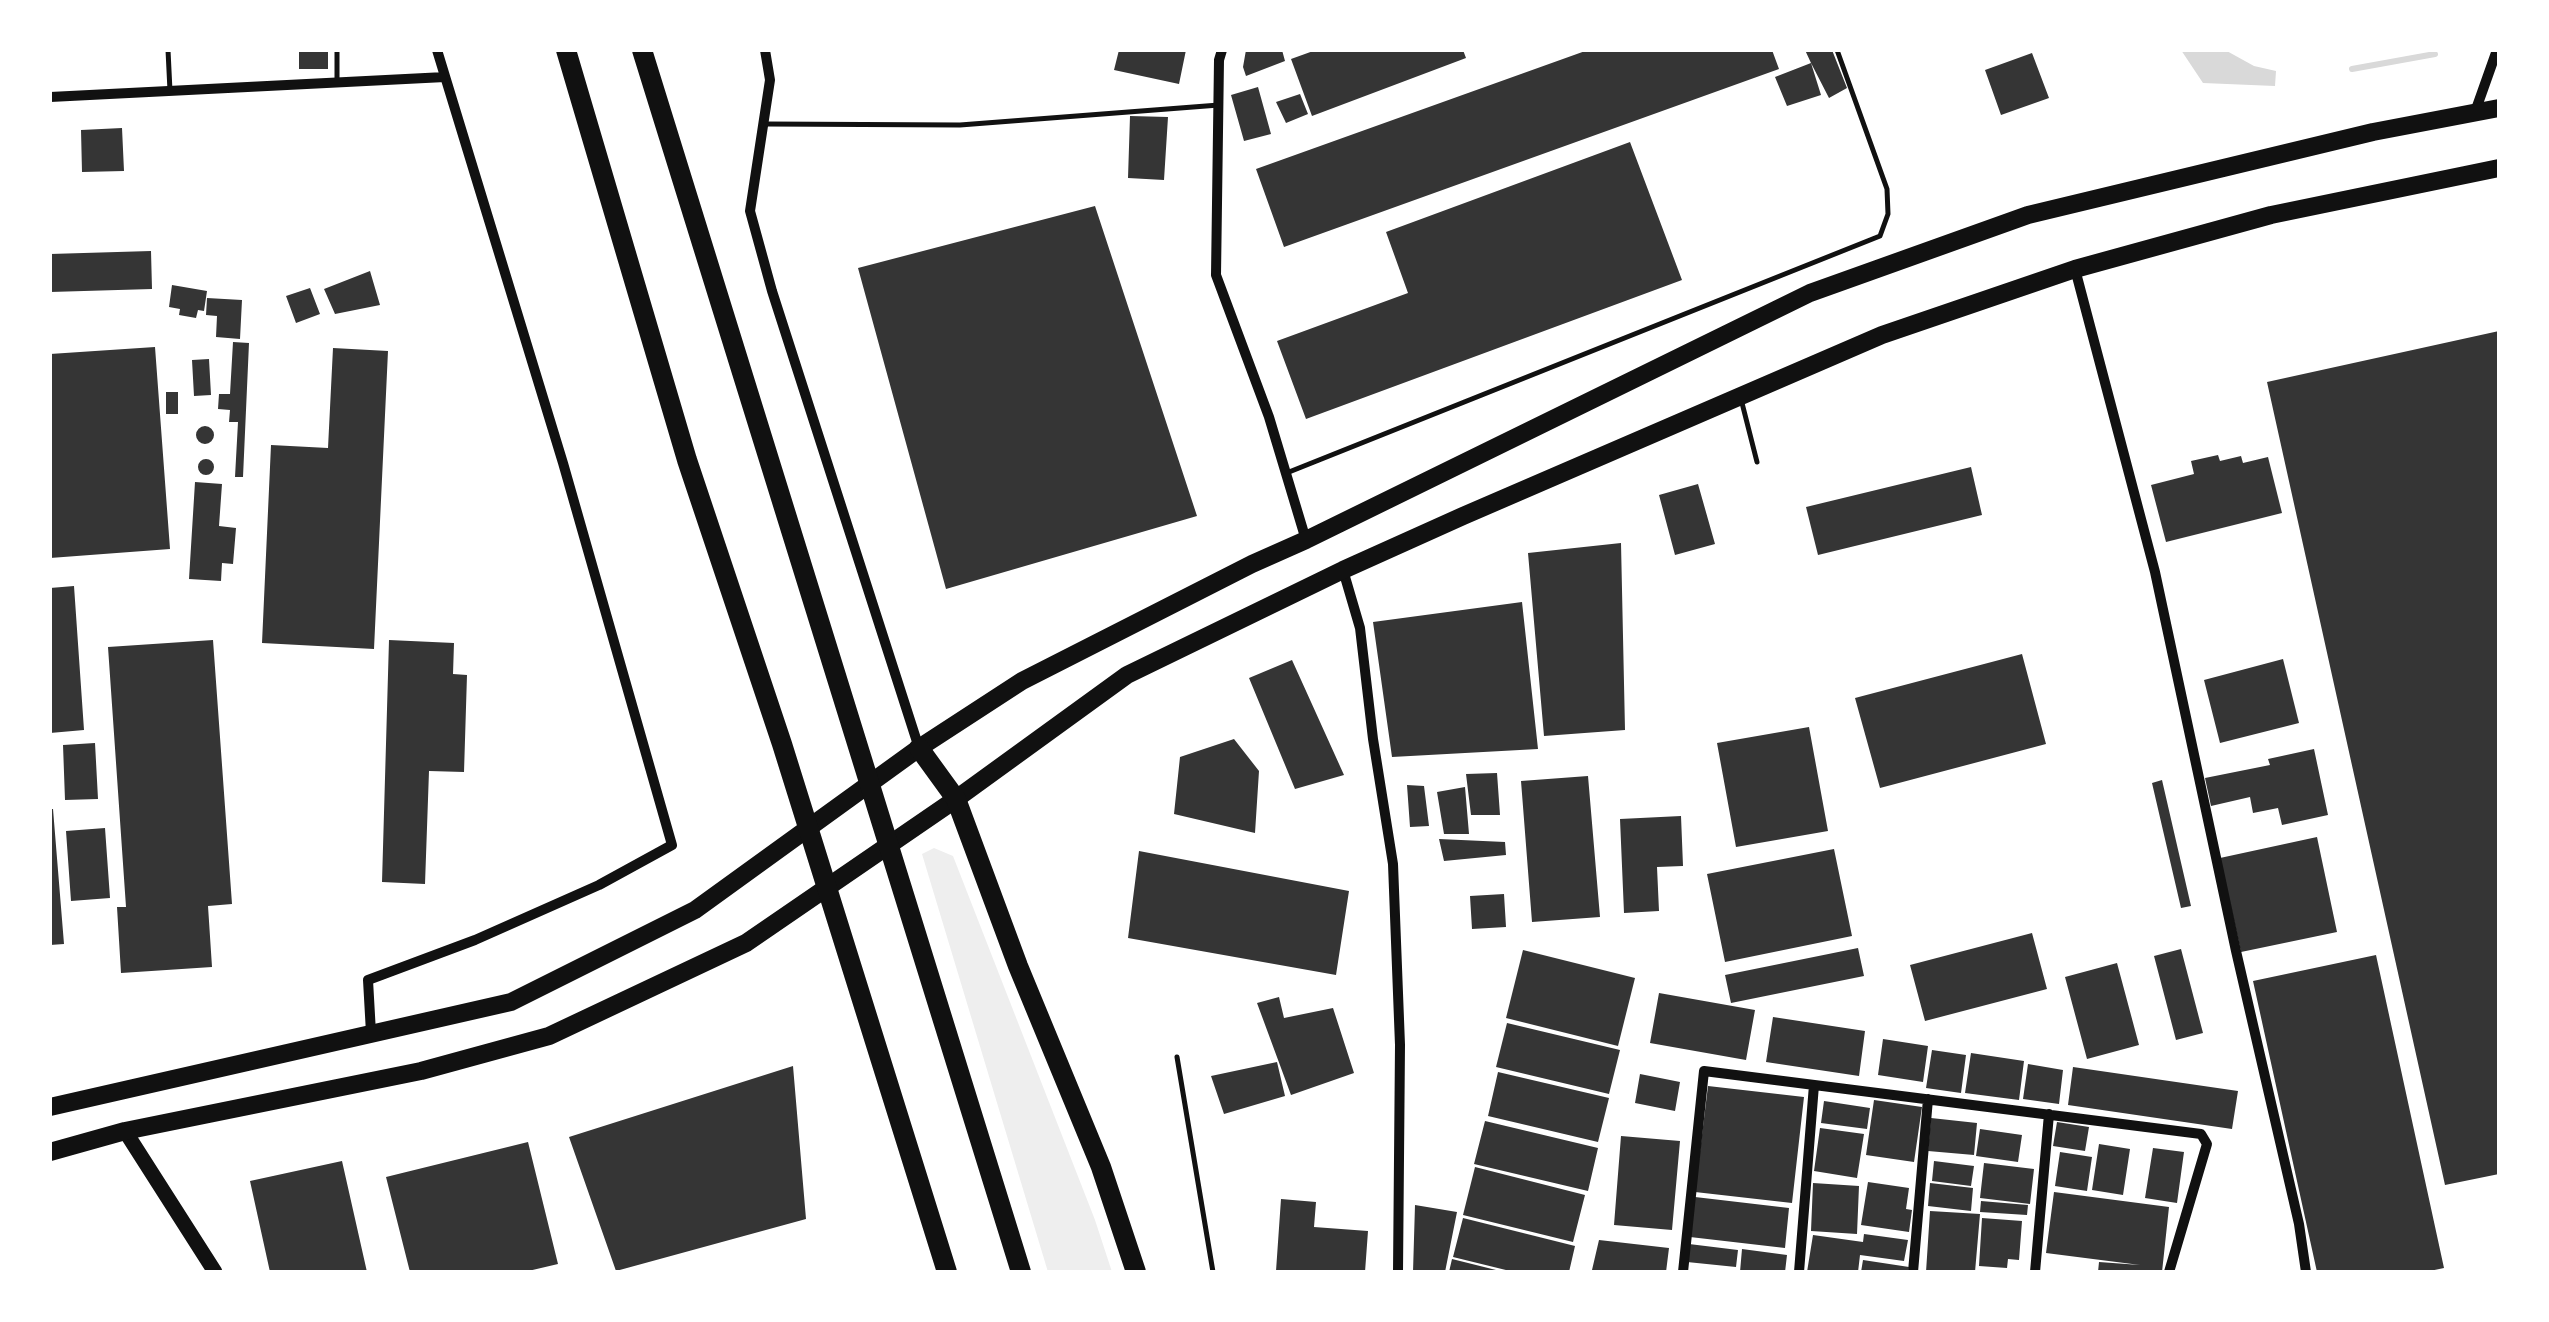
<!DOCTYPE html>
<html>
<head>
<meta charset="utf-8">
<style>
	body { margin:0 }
	#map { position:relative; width:2549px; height:1322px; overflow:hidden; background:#fff; font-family:Ubuntu,sans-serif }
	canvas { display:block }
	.frame { position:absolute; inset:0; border:52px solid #fff; pointer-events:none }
</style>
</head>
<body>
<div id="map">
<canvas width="2549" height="1322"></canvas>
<div class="frame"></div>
</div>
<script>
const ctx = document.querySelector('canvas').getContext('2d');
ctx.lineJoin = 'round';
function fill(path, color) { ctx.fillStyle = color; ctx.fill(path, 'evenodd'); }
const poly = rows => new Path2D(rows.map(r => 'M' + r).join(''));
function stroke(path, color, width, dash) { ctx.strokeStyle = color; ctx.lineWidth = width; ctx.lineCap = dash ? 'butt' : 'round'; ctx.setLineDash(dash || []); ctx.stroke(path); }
fill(poly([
	[934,848,953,856,1095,1220,1112,1272,1048,1272,922,854]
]), '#eee');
fill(poly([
	[2181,50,2225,50,2254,66,2276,71,2275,86,2203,83]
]), '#d9d9d9');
stroke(poly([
	[2352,69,2435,54]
]), '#d9d9d9', 6);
fill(poly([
	[299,50,328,50,328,69,299,69],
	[1119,50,1186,50,1179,84,1114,70],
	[1246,50,1282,50,1285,61,1246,76,1243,67],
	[1316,50,1463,50,1466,58,1312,116,1291,59],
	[1588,50,1772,50,1779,69,1284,247,1256,169],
	[1805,50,1832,50,1847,88,1829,98,1811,63,1821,95,1787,106,1775,77,1811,63],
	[2032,53,2049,98,2001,115,1985,70],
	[1258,87,1271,134,1244,141,1231,95],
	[1300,94,1308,114,1286,123,1276,102],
	[1130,116,1168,117,1164,180,1128,178],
	[122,128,124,171,82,172,81,130],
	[1630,142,1682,280,1306,419,1277,341,1408,293,1386,232],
	[1095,206,1197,516,946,589,858,268],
	[151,251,152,289,50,292,50,254],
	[370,271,380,305,335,314,324,289],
	[172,285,207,291,204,311,198,310,196,318,179,315,180,309,169,307],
	[310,288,320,314,296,323,286,296],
	[207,298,242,300,240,339,216,337,217,316,206,315],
	[2499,331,2499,1174,2445,1185,2267,382],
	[233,342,249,343,243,477,235,477,238,422,229,422,230,410,218,409,219,394,230,394],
	[155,347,170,549,50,558,50,354],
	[333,348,388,351,374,649,262,643,271,445,328,448],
	[209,359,211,395,194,396,192,360],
	[166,392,178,392,178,414,166,414],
	'196 435a9 9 0 1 1 18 0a9 9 0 1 1-18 0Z',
	[2218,455,2220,461,2241,456,2243,463,2268,457,2282,513,2166,542,2151,485,2194,474,2191,461],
	'198 467a8 8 0 1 1 16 0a8 8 0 1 1-16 0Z',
	[1971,467,1982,515,1818,555,1806,507],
	[195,482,222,484,219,526,236,528,233,564,222,563,221,581,189,579],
	[1698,484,1715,544,1675,555,1659,495],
	[1621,543,1625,730,1544,736,1528,553],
	[74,586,84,730,50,733,50,588],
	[1522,602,1538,749,1392,757,1373,622],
	[213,640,232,904,208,906,212,967,121,973,117,907,126,907,108,647],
	[389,640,454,643,453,674,467,675,464,772,429,771,425,884,382,882],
	[2022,654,2046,744,1880,788,1855,698],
	[2283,659,2299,723,2220,743,2204,680],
	[1292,660,1344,775,1295,789,1249,678],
	[1809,727,1828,831,1736,847,1717,743],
	[1234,739,1259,771,1255,833,1174,814,1180,757],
	[95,743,98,799,65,800,63,745],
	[2314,749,2328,815,2282,825,2278,808,2253,813,2250,797,2211,806,2205,778,2270,765,2268,759],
	[1497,773,1500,815,1471,815,1466,774],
	[1588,776,1600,917,1532,922,1521,781],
	[2162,780,2191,906,2181,908,2152,783],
	[1407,785,1424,786,1429,826,1410,827],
	[1465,787,1469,834,1444,834,1437,792],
	[50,809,53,809,64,944,50,945],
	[1681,816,1683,866,1657,867,1659,911,1624,913,1620,819],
	[105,828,110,898,71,901,66,831],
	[2317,837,2337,932,2241,952,2220,858],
	[1439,839,1505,842,1506,855,1444,861],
	[1834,849,1852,936,1725,962,1707,874],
	[1139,851,1349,891,1336,975,1128,938],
	[1504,894,1506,927,1472,929,1470,896],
	[2032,933,2047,989,1925,1021,1910,965],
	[1858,948,1864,976,1731,1003,1725,975],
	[2181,949,2203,1033,2176,1040,2154,956],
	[1523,950,1635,978,1618,1046,1506,1018],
	[2376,955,2444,1268,2425,1272,2317,1272,2253,981],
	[2117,963,2139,1045,2087,1059,2065,977],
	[1659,993,1755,1010,1746,1060,1650,1043],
	[1279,997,1284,1018,1333,1008,1354,1073,1291,1095,1257,1003],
	[1773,1017,1865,1031,1859,1076,1766,1062],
	[1507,1023,1620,1050,1609,1094,1496,1067],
	[1883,1039,1928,1046,1923,1082,1878,1075],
	[1932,1050,1966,1055,1961,1093,1926,1088],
	[1971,1053,2024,1061,2019,1100,1965,1093],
	[1277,1062,1285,1096,1224,1114,1211,1076],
	[2028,1064,2063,1070,2059,1104,2023,1099],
	[793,1066,806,1219,616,1271,569,1137],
	[2073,1067,2238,1091,2232,1129,2068,1105],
	[1498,1072,1609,1098,1598,1142,1488,1116],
	[1640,1074,1680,1082,1675,1111,1635,1103],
	[1708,1086,1804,1097,1792,1203,1695,1192],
	[1874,1100,1922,1107,1914,1162,1866,1155],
	[1824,1101,1870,1108,1867,1129,1821,1123],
	[1931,1118,1977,1123,1974,1155,1928,1151],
	[1485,1121,1598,1148,1588,1191,1474,1164],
	[2057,1122,2089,1127,2085,1151,2053,1146],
	[1820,1128,1864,1134,1857,1178,1814,1171],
	[1980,1129,2022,1135,2018,1162,1976,1156],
	[1621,1136,1680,1141,1672,1230,1614,1225],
	[528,1142,558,1264,524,1272,410,1272,386,1177],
	[2099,1144,2130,1149,2123,1195,2092,1190],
	[2153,1148,2184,1152,2177,1203,2145,1198],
	[2060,1152,2092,1157,2087,1191,2055,1186],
	[342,1161,367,1272,270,1272,250,1181],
	[1934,1161,1974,1166,1971,1186,1932,1181],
	[1984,1163,2034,1169,2030,1204,1980,1198],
	[1475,1167,1585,1195,1573,1242,1463,1215],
	[1868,1182,1909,1188,1906,1209,1912,1210,1909,1232,1861,1225],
	[1813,1183,1859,1186,1857,1234,1811,1231],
	[1930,1183,1973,1188,1971,1211,1928,1206],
	[2054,1192,2169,1207,2162,1272,2098,1272,2099,1262,2140,1265,2046,1253],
	[1695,1197,1789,1208,1785,1248,1690,1237],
	[1281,1199,1316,1202,1314,1227,1368,1231,1365,1272,1276,1271],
	[1981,1201,2028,1205,2027,1215,1980,1212],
	[1415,1205,1457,1212,1445,1272,1413,1272],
	[1930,1211,1980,1214,1975,1272,1926,1272],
	[1463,1218,1575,1246,1569,1272,1514,1272,1453,1257],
	[1982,1218,2022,1221,2019,1260,2008,1259,2007,1268,1979,1266],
	[1864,1234,1908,1240,1904,1261,1860,1255,1858,1272,1807,1272,1813,1235,1863,1242],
	[1599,1240,1669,1248,1666,1272,1592,1270],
	[1689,1244,1738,1250,1736,1267,1687,1262],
	[1742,1249,1787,1255,1785,1272,1740,1272],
	[1452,1259,1500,1271,1500,1272,1449,1272],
	[1863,1260,1909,1267,1908,1272,1861,1272]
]), '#353535');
stroke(poly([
	[168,50,170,91],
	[337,50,337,82],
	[766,124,960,125,1219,105],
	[1741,399,1757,462],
	[1289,472,1880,236,1888,214,1887,189,1837,50],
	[1177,1057,1213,1272]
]), '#111', 5);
stroke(poly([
	[765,50,770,80,750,211,772,291,919,748],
	[1222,50,1219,60,1216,275,1269,417,1306,540],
	[50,97,445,77],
	[2475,112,2497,50],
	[2075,269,2155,572,2236,951,2299,1224,2306,1272],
	[1343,570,1360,628,1373,739,1393,864,1400,1045,1398,1272],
	[371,1033,368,980,475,940,599,885,672,845,563,463,437,50],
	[1683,1272,1704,1071,2201,1134,2207,1144,2169,1272],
	[1799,1272,1814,1085],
	[1913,1272,1928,1099],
	[2035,1272,2049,1114]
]), '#111', 10);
stroke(poly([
	[125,1131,215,1272]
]), '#111', 15);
stroke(poly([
	[50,1107,511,1002,695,910,919,748,1022,681,1252,564,1306,540,1810,293,2028,215,2373,132,2499,108],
	[50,1152,125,1131,421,1071,549,1036,746,943,956,799,1127,675,1343,570,1463,516,1882,335,2075,269,2271,215,2499,168]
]), '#111', 18);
stroke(poly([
	[566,50,687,460,782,744,947,1272],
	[642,50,1021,1272],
	[919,748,956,799,1018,966,1101,1167,1136,1272]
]), '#111', 20);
</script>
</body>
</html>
